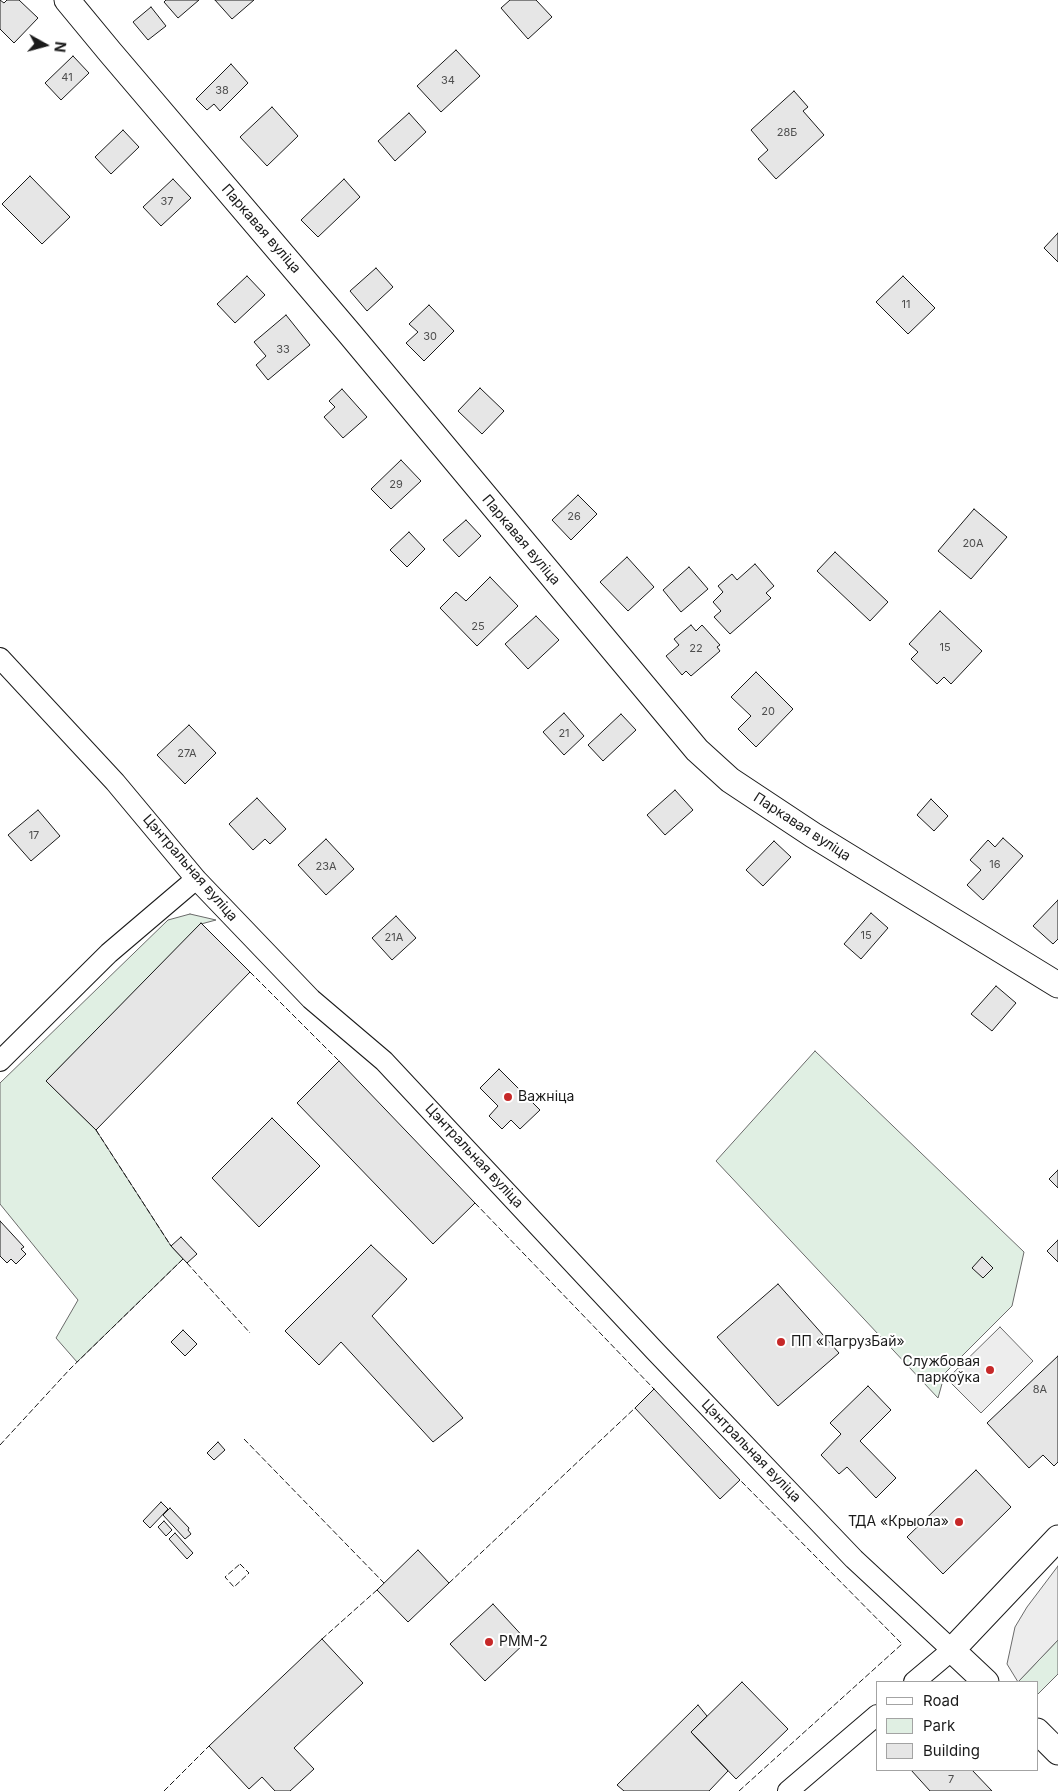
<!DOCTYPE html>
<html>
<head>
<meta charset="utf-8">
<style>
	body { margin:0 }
	#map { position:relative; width:1058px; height:1791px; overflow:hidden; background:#fff; font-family:Inter,sans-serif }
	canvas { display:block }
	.legend { position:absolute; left:876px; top:1681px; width:162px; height:90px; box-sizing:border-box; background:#fff; border:1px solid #a3a3a3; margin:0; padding:6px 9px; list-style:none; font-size:15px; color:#1a1a1a }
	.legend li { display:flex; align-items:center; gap:10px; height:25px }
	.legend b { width:25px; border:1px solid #a3a3a3 }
	.north { position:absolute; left:20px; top:20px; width:50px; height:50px; -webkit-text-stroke:4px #fff; paint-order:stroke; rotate:97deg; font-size:14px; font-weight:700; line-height:20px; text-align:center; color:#1a1a1a }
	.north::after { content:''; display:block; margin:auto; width:18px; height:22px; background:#1a1a1a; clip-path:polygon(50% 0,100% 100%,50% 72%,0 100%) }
</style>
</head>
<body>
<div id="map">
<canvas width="1058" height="1791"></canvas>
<ul class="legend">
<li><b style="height:6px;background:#fff"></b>Road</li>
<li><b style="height:14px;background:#e0efe3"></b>Park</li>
<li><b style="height:14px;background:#e6e6e6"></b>Building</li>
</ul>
<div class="north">N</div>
</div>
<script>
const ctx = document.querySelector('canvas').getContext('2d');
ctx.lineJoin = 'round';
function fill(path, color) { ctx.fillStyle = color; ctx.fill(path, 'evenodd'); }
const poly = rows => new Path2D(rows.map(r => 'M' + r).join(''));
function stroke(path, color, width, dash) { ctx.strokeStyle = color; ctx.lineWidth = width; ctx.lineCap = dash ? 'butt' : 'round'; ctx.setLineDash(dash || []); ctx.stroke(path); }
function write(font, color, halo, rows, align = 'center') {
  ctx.font = font + ' Inter,sans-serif'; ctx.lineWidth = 4; ctx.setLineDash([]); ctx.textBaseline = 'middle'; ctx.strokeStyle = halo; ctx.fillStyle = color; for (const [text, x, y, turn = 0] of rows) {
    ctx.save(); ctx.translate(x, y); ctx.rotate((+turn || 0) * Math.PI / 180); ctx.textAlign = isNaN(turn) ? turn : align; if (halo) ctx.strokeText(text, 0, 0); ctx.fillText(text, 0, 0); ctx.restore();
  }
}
const green = poly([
	[190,914,216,920,201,924,46,1081,96,1130,171,1246,183,1259,77,1362,56,1338,78,1300,0,1204,0,1083,168,920,190,914],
	[815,1051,1024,1252,1012,1306,945,1373,938,1398,716,1161,815,1051],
	[1058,1640,1058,1674,1037,1695,1037,1682,1018,1682,1058,1640]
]);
fill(green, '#e0efe3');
stroke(green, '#6a6a6a', 1);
const parking = poly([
	[1000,1327,1033,1361,981,1413,947,1379,1000,1327],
	[1058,1566,1058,1640,1018,1682,1007,1664,1015,1627,1027,1607,1058,1566]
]);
fill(parking, '#ededed');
stroke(parking, '#6a6a6a', 1);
const building = poly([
	[0,0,4,3,7,0,19,0,38,18,14,43,0,29,0,0],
	[166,0,199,0,178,18,164,2,166,0],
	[215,0,254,0,232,19,215,0],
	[510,0,536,0,552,17,528,39,501,8,510,0],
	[151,7,166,26,148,40,133,22,151,7],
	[456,50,480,76,441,112,417,86,456,50],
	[73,56,89,73,61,100,45,83,73,56],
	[231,64,248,83,220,111,214,104,207,110,196,99,231,64],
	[794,91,808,107,803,111,824,135,776,179,758,159,768,150,751,130,794,91],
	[272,107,298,136,267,166,240,137,272,107],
	[409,113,426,132,395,161,378,141,409,113],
	[123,130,139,147,111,174,95,157,123,130],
	[30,176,70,217,42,244,2,204,30,176],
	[173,179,191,198,161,226,143,207,173,179],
	[344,179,360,197,318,237,301,220,344,179],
	[1058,233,1058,262,1044,248,1058,233],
	[376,268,393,287,367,311,350,291,376,268],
	[247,276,265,295,235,323,217,304,247,276],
	[903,276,935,308,908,334,876,302,903,276],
	[429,305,454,331,424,361,406,343,418,332,409,324,429,305],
	[286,315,310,345,268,380,256,365,266,356,254,342,286,315],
	[480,388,504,411,482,434,458,411,480,388],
	[342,389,367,417,343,438,324,417,335,407,329,401,342,389],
	[401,460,421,481,391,509,371,489,401,460],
	[578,495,597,514,571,540,552,520,578,495],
	[974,509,1007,537,971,579,938,551,974,509],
	[466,520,481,536,459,557,443,540,466,520],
	[409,532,425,549,407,567,390,550,409,532],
	[835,552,888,602,870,621,817,571,835,552],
	[627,557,654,587,628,611,600,582,627,557],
	[755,564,774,586,766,593,771,598,730,634,714,617,721,611,713,602,723,592,718,586,732,574,737,580,755,564],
	[689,567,708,589,681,612,663,590,689,567],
	[490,577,518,606,477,646,440,608,456,592,466,601,490,577],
	[940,611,982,651,951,684,944,677,937,684,911,659,918,652,909,644,940,611],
	[536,616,559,640,528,669,505,644,536,616],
	[691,625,696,631,702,625,720,645,717,647,720,651,691,676,686,671,682,675,666,656,679,645,674,639,691,625],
	[756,672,793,709,756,747,738,729,751,716,731,697,756,672],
	[564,713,584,736,564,755,543,732,564,713],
	[621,714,636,730,603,761,588,745,621,714],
	[189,725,216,753,185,784,157,755,189,725],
	[675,790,693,810,665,835,647,815,675,790],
	[257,798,286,829,270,844,265,839,253,850,229,824,257,798],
	[931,799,948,816,934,831,917,815,931,799],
	[38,810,60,836,31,861,8,835,38,810],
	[1003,838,1023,856,983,900,967,885,981,870,970,860,988,840,995,847,1003,838],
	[326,839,354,869,326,895,298,865,326,839],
	[774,841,791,857,763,886,746,870,774,841],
	[1058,900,1058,939,1053,944,1033,926,1058,900],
	[871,913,888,928,861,959,844,944,871,913],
	[396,916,416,938,392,960,372,938,396,916],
	[201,923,250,972,96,1130,46,1081,201,923],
	[996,986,1016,1003,992,1031,971,1014,996,986],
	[339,1061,475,1203,433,1244,297,1103,339,1061],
	[499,1069,540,1110,520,1129,511,1120,502,1129,489,1116,498,1106,480,1088,499,1069],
	[272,1118,320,1166,259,1227,212,1178,272,1118],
	[1058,1170,1058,1188,1049,1179,1058,1170],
	[0,1221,24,1247,21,1249,26,1254,16,1264,11,1259,7,1263,0,1256,0,1221],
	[181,1237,197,1254,187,1263,171,1246,181,1237],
	[1058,1240,1058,1262,1047,1251,1058,1240],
	[371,1245,407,1279,372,1316,463,1418,433,1442,341,1342,319,1365,285,1331,371,1245],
	[982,1257,993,1268,983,1278,972,1268,982,1257],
	[778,1284,839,1353,778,1406,717,1337,778,1284],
	[183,1330,197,1344,185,1356,171,1342,183,1330],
	[1058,1356,1058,1462,1054,1466,1043,1455,1029,1468,987,1423,1058,1356],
	[868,1386,891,1410,860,1441,896,1478,876,1498,847,1467,839,1474,821,1455,841,1434,830,1423,868,1386],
	[654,1389,740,1480,720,1499,635,1408,654,1389],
	[218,1442,225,1450,214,1460,207,1453,218,1442],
	[976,1470,1011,1507,943,1574,907,1537,976,1470],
	[161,1502,168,1509,150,1528,143,1521,161,1502],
	[170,1508,189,1528,188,1530,191,1534,185,1539,163,1515,170,1508],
	[164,1521,172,1530,166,1536,158,1527,164,1521],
	[175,1533,193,1553,187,1559,169,1539,175,1533],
	[418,1550,449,1583,408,1622,377,1590,418,1550],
	[493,1604,527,1641,485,1681,450,1644,493,1604],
	[322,1639,363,1683,294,1748,314,1769,290,1791,275,1791,262,1777,249,1789,209,1746,322,1639],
	[742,1682,788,1729,736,1779,691,1732,742,1682],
	[698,1705,707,1716,691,1732,728,1771,709,1791,624,1791,617,1785,698,1705],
	[911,1770,972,1770,992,1791,930,1791,911,1770]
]);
fill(building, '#e6e6e6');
stroke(building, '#1a1a1a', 1);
const minor = poly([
	[0,658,115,782,196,879,311,999,384,1061,655,1351,854,1559,952,1650,914,1682],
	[0,1061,109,953,196,879],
	[788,1791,877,1715]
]);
const tertiary = poly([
	[67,0,110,52,350,334,697,750,730,780,813,835,1058,985],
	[986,1682,952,1650,1058,1538],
	[1037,1731,1058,1752]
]);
stroke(minor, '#1a1a1a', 22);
stroke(tertiary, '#1a1a1a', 27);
stroke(minor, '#fff', 20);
stroke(tertiary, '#fff', 25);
stroke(poly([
	[250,972,339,1061],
	[96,1130,171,1246],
	[475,1203,654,1389],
	[187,1263,250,1333],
	[244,1439,384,1583],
	[0,1445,70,1369,183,1259],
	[240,1564,249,1573,234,1587,225,1577,240,1564],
	[449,1583,635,1408],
	[322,1639,377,1590],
	[164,1791,209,1746],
	[739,1791,902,1644,740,1480]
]), '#1a1a1a', 1, [6, 2.5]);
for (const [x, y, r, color] of [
	[508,1097,5,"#c62828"],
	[781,1342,5,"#c62828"],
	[990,1370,5,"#c62828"],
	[959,1522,5,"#c62828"],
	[489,1642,5,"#c62828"]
]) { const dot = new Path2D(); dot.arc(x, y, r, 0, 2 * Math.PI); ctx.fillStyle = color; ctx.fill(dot); stroke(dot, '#fff', 2); }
write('11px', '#4d4d4d', null, [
	["41",67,78],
	["34",448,81],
	["38",222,91],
	["28Б",787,133],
	["37",167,202],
	["11",906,305],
	["30",430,337],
	["33",283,350],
	["29",396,485],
	["26",574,517],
	["20А",973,544],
	["25",478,627],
	["15",945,648],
	["22",696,649],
	["20",768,712],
	["21",564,734],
	["27А",187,754],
	["17",34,836],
	["16",995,865],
	["23А",326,867],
	["15",866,936],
	["21А",394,938],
	["8А",1040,1390],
	["7",951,1780]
]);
write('14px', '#1a1a1a', '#fff', [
	["Паркавая вуліца",261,229,49],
	["Паркавая вуліца",521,540,50],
	["Паркавая вуліца",802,827,33],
	["Цэнтральная вуліца",190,868,49],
	["Цэнтральная вуліца",474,1156,47],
	["Цэнтральная вуліца",751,1451,46]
]);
write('14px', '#1a1a1a', '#fff', [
	["Важніца",518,1097],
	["ПП «ПагрузБай»",791,1342],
	["Службовая",980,1362,"right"],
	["паркоўка",980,1378,"right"],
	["ТДА «Крыола»",949,1522,"right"],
	["РММ-2",499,1642]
], 'left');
</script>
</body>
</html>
